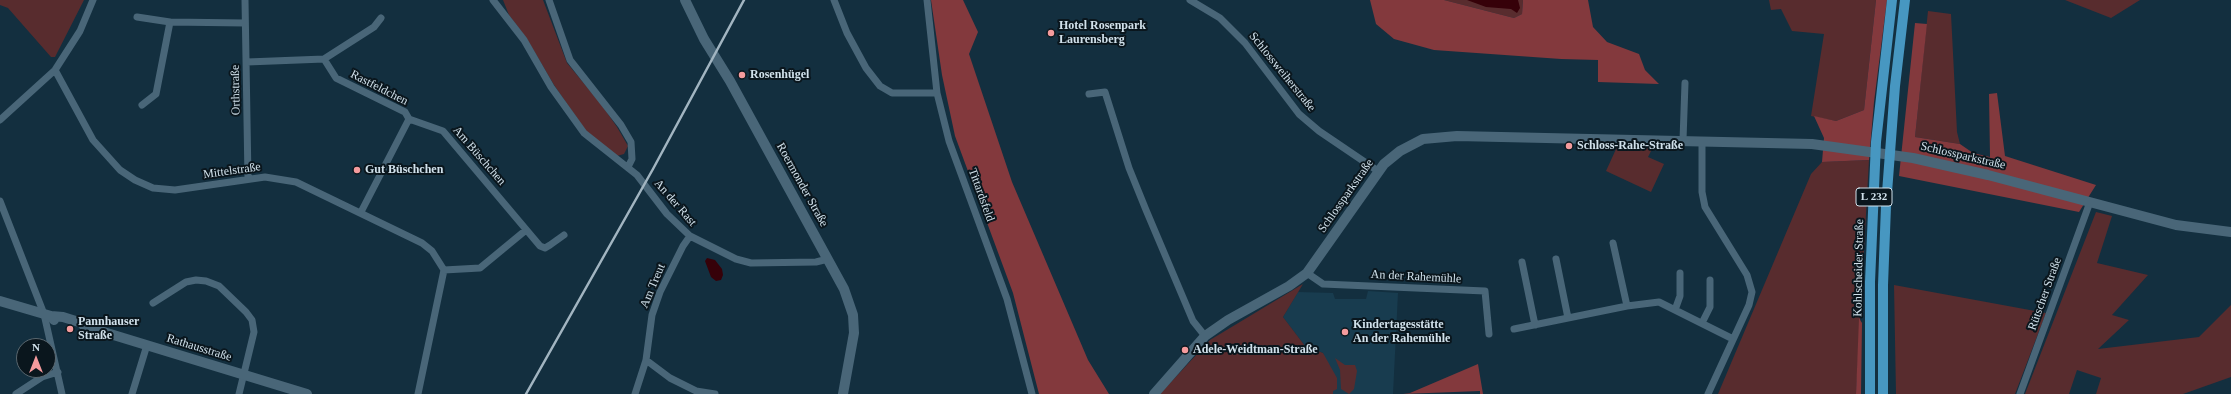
<!DOCTYPE html>
<html>
<head>
<meta charset="utf-8">
<style>
	body { margin:0 }
	#map { position:relative; width:2231px; height:394px; overflow:hidden; background:#132f3f; font-family:"Times New Roman",serif }
	canvas { display:block }
	.north { position:absolute; left:16px; top:338px; width:40px; height:40px; box-sizing:border-box; background:#0a161d; border:1px solid #5a676f; border-radius:50%; rotate:0deg; font-size:11px; font-weight:700; line-height:16px; text-align:center; color:#d1e1eb }
	.north::after { content:''; display:block; margin:auto; width:14px; height:18px; background:#f59b9d; clip-path:polygon(50% 0,100% 100%,50% 72%,0 100%) }
</style>
</head>
<body>
<div id="map">
<canvas width="2231" height="394"></canvas>
<div class="north">N</div>
</div>
<script>
const ctx = document.querySelector('canvas').getContext('2d');
ctx.lineJoin = 'round';
function fill(path, color) { ctx.fillStyle = color; ctx.fill(path, 'evenodd'); }
const poly = rows => new Path2D(rows.map(r => 'M' + r).join(''));
function stroke(path, color, width, dash) { ctx.strokeStyle = color; ctx.lineWidth = width; ctx.lineCap = dash ? 'butt' : 'round'; ctx.setLineDash(dash || []); ctx.stroke(path); }
function write(font, color, halo, rows, align = 'center') {
  ctx.font = font + ' "Times New Roman",serif'; ctx.lineWidth = 4; ctx.setLineDash([]); ctx.textBaseline = 'middle'; ctx.strokeStyle = halo; ctx.fillStyle = color; for (const [text, x, y, turn = 0] of rows) {
    ctx.save(); ctx.translate(x, y); ctx.rotate((+turn || 0) * Math.PI / 180); ctx.textAlign = isNaN(turn) ? turn : align; if (halo) ctx.strokeText(text, 0, 0); ctx.fillText(text, 0, 0); ctx.restore();
  }
}
fill(poly([
	[1368,291,1398,293,1393,394,1333,394,1323,353,1305,346,1283,317,1298,292,1333,293,1335,299,1366,299]
]), '#183c4f');
fill(poly([
	[0,0,84,0,55,57,51,57,8,8,0,5],
	[503,0,543,0,567,63,601,104,617,127,628,146,624,154,617,156,586,131,554,85,527,39,509,15],
	[1444,0,1523,0,1522,14,1514,18],
	[1769,0,1876,0,1864,110,1836,121,1811,116,1824,34,1792,31,1781,9,1771,10],
	[2065,0,2140,0,2111,18],
	[1928,11,1951,14,1957,132,1960,144,1915,137],
	[1617,147,1653,147,1648,157,1664,164,1651,192,1606,171],
	[1869,160,1856,394,1718,394,1811,174,1822,162],
	[2096,212,2112,216,2097,263,2148,275,2112,315,2129,320,2098,349,2199,337,2231,305,2231,377,2183,394,2096,394,2101,378,2077,370,2069,394,2025,394],
	[1303,284,1283,317,1305,346,1323,353,1337,378,1337,389,1333,391,1333,394,1160,394,1210,340],
	[1894,285,2046,313,2015,394,1896,394],
	[1335,358,1345,365,1355,365,1357,371,1354,389,1349,394,1341,389,1340,370]
]), '#582c2e');
fill(poly([
	[931,0,963,0,978,32,969,54,1012,182,1088,360,1109,394,1039,394,1013,293,955,136,942,75],
	[1370,0,1444,0,1514,18,1522,14,1523,0,1588,0,1593,27,1607,42,1639,54,1645,70,1659,84,1598,82,1598,60,1561,59,1434,50,1394,39,1376,24],
	[1876,0,1887,0,1874,102,1869,160,1822,162,1824,138,1814,116,1836,121,1864,110],
	[1915,23,1927,24,1915,137,1960,144,1973,153,1990,157,1989,94,1997,93,2005,156,2096,185,2079,212,1899,176],
	[1859,318,1862,323,1861,394,1856,394],
	[1478,364,1483,394,1480,394,1480,391,1403,394,1410,393]
]), '#83393d');
fill(poly([
	[1467,0,1518,0,1520,8,1517,13,1511,9,1486,7],
	[707,258,715,260,722,269,723,275,721,280,716,281,711,277,705,261]
]), '#360109');
stroke(poly([
	[245,0,248,179],
	[493,0,524,40,551,87,584,133,637,175,667,214,690,236,736,259,751,263,816,262,828,259],
	[549,0,570,60,621,125,631,142,632,159,628,167],
	[834,0,847,33,866,68,880,86,892,93,937,93],
	[927,0,937,93,949,141,1007,299,1032,394],
	[1190,0,1220,18,1245,43,1299,114,1319,131,1378,171],
	[137,17,170,22,245,23],
	[324,59,336,78,405,112,409,119],
	[247,62,324,59,374,27,381,18],
	[55,70,93,140,120,170,135,180,153,188,175,190,265,177,296,182,422,243,432,251,444,270,480,268,526,230],
	[1089,94,1105,92,1129,168,1146,210,1193,321,1205,336],
	[142,105,156,94,170,22],
	[0,120,55,70,80,31,93,0],
	[1683,140,1685,83],
	[1702,141,1702,192,1705,207,1747,275,1752,292,1749,305,1708,394],
	[0,201,44,314,62,394],
	[361,212,409,119,443,131,540,246,545,248,550,245,564,235],
	[1613,243,1627,306],
	[1556,259,1568,318],
	[1522,262,1535,325],
	[1307,273,1323,284,1485,291,1489,334],
	[153,303,186,282,196,280,206,281,219,286,246,312,252,320,254,332,239,394],
	[1675,310,1680,296,1680,273],
	[1702,323,1710,307,1710,280],
	[1514,329,1627,306,1659,302,1733,339],
	[646,360,670,378,696,391,715,394],
	[16,394,42,377,58,372],
	[132,394,147,345],
	[418,394,444,270],
	[635,394,646,360,652,315,660,292,683,246,690,236],
	[2020,394,2090,202]
]), '#496678', 7);
stroke(poly([
	[685,0,704,39,730,81,844,289,853,315,854,333,843,394],
	[0,301,51,316,54,320],
	[51,316,63,317,82,323,84,326,307,394],
	[1154,394,1205,336,1228,320,1289,286,1307,273,1384,164,1400,151,1423,139,1457,136,1812,144,1913,158,1988,175,2176,225,2231,232]
]), '#496678', 10);
stroke(poly([
	[1870,394,1870,282,1876,142,1892,0],
	[1883,394,1883,285,1886,206,1895,86,1905,0]
]), '#4797c1', 10);
stroke(poly([
	[526,394,653,169,744,0]
]), '#a2b5c1', 2.5);
for (const [x, y, r, color] of [
	[1051,33,4,"#f59b9d"],
	[742,75,4,"#f59b9d"],
	[1569,146,4,"#f59b9d"],
	[357,170,4,"#f59b9d"],
	[70,329,4,"#f59b9d"],
	[1345,332,4,"#f59b9d"],
	[1185,350,4,"#f59b9d"]
]) { const dot = new Path2D(); dot.arc(x, y, r, 0, 2 * Math.PI); ctx.fillStyle = color; ctx.fill(dot); stroke(dot, '#0a161d', 1.5); }
for (const [x, y, w] of [
	[1874,197,36]
]) { const box = new Path2D(); box.roundRect(x - w / 2, y - 9, w, 18, 3); ctx.fillStyle = '#0a161d'; ctx.fill(box); stroke(box, '#d1e1eb', 1); }
write('bold 11px', '#d1e1eb', null, [
	["L 232",1874,197]
]);
write('bold 12px', '#d1e1eb', '#0a161d', [
	["Hotel Rosenpark",1059,26],
	["Laurensberg",1059,40],
	["Rosenhügel",750,75],
	["Schloss-Rahe-Straße",1577,146],
	["Gut Büschchen",365,170],
	["Pannhauser",78,322],
	["Straße",78,336],
	["Kindertagesstätte",1353,325],
	["An der Rahemühle",1353,339],
	["Adele-Weidtman-Straße",1193,350]
], 'left');
write('12px', '#d1e1eb', '#0a161d', [
	["Schlossweiherstraße",1282,72,51],
	["Rastfeldchen",379,88,27],
	["Orthstraße",236,90,-91],
	["Am Büschchen",479,156,49],
	["Schlossparkstraße",1963,156,13],
	["Mittelstraße",232,171,-8],
	["Roermonder Straße",802,185,61],
	["Tittardsfeld",981,195,70],
	["Schlossparkstraße",1346,196,-55],
	["An der Rast",675,203,49],
	["Kohlscheider Straße",1859,268,-89],
	["An der Rahemühle",1416,277,3],
	["Am Treut",653,286,-67],
	["Rütscher Straße",2045,294,-70],
	["Rathausstraße",199,348,17]
]);
</script>
</body>
</html>
